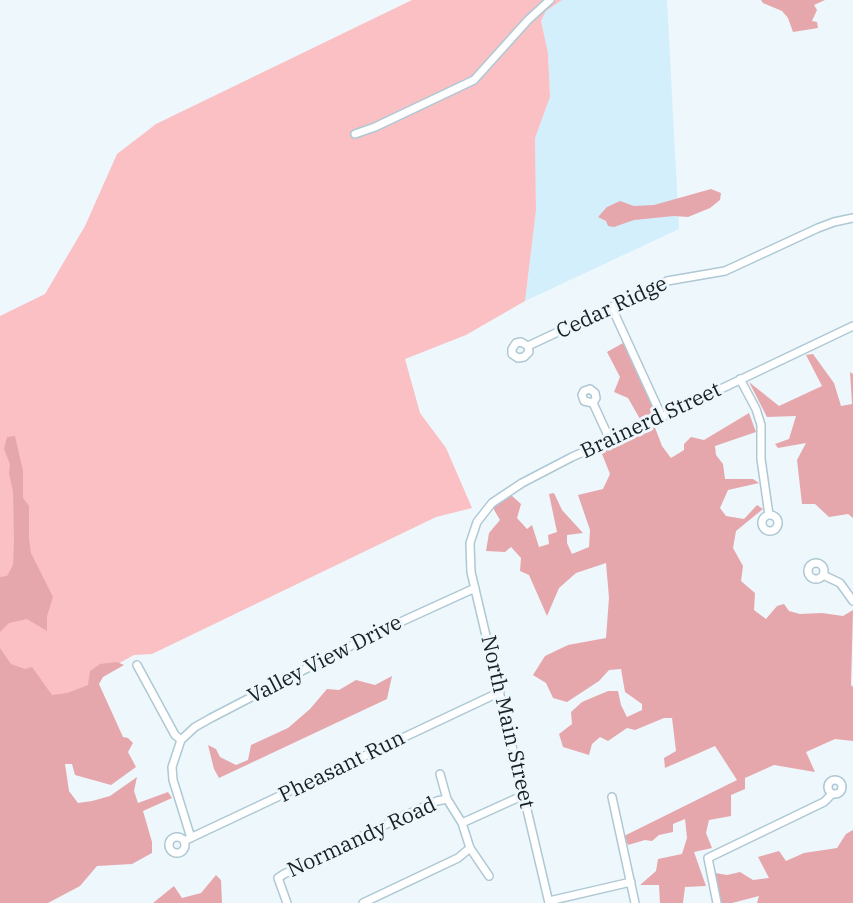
<!DOCTYPE html>
<html>
<head>
<meta charset="utf-8">
<style>
	body { margin:0 }
	canvas { display:block; background:#edf7fc }
</style>
</head>
<body>
<canvas width="853" height="903"></canvas>
<script>
const ctx = document.querySelector('canvas').getContext('2d');
ctx.lineJoin = 'round';
function fill(path, color) { ctx.fillStyle = color; ctx.fill(path, 'evenodd'); }
const poly = rows => new Path2D(rows.map(r => 'M' + r).join(''));
function stroke(path, color, width, dash) { ctx.strokeStyle = color; ctx.lineWidth = width; ctx.lineCap = dash ? 'butt' : 'round'; ctx.setLineDash(dash || []); ctx.stroke(path); }
function write(font, color, halo, rows, align = 'center') {
  ctx.font = font + ' "IBM Plex Serif",serif'; ctx.lineWidth = 6; ctx.setLineDash([]); ctx.textBaseline = 'middle'; ctx.strokeStyle = halo; ctx.fillStyle = color; for (const [text, x, y, turn = 0] of rows) {
    ctx.save(); ctx.translate(x, y); ctx.rotate((+turn || 0) * Math.PI / 180); ctx.textAlign = isNaN(turn) ? turn : align; if (halo) ctx.strokeText(text, 0, 0); ctx.fillText(text, 0, 0); ctx.restore();
  }
}
fill(poly([
	[562,0,667,0,679,229,525,301,536,210,535,137,550,97,548,53,541,21,546,11]
]), '#d3effc');
fill(poly([
	[412,0,562,0,546,11,541,21,548,53,550,97,535,138,536,210,525,301,466,335,405,359,420,413,446,448,472,508,436,517,152,654,134,655,105,671,89,686,0,723,0,316,45,294,85,226,117,154,156,124]
]), '#fac0c4');
fill(poly([
	[761,0,825,0,814,5,817,10,812,21,817,22,818,28,793,32,788,18,782,11,763,3],
	[711,189,721,193,720,200,710,208,688,217,674,216,634,220,614,227,608,226,606,221,598,217,607,207,620,201,634,206,654,205],
	[623,343,655,412,640,419,628,398,614,392,620,377,607,352],
	[813,354,834,383,841,406,852,404,850,372,853,374,853,518,848,514,829,517,815,504,802,504,797,460,806,443,778,448,775,444,789,439,796,416,767,417,749,382,779,406,822,386,806,355],
	[749,413,756,432,715,446,716,455,723,464,725,479,753,479,759,483,728,490,720,508,726,516,744,519,757,505,763,509,736,531,733,548,743,566,741,581,755,593,754,610,766,619,777,606,784,604,789,611,800,614,822,613,843,616,853,610,851,685,853,687,853,741,835,739,806,752,815,772,774,765,745,778,745,789,731,795,731,816,709,820,706,833,712,848,694,852,706,886,685,887,683,903,660,903,659,885,640,885,656,871,658,859,682,854,687,838,685,819,673,824,673,832,659,835,652,841,645,840,628,845,624,836,737,780,715,746,665,768,664,758,676,751,672,718,664,718,635,730,627,728,608,741,600,737,592,744,589,755,563,747,559,734,572,724,571,712,582,702,608,691,618,691,621,705,627,717,642,710,642,704,625,692,621,669,609,670,599,681,567,702,553,698,546,683,533,675,545,656,568,645,606,638,609,598,606,563,576,573,559,588,547,616,529,575,520,571,521,558,511,547,505,552,486,551,489,533,500,520,493,508,511,495,521,504,517,518,527,529,532,525,539,547,549,544,548,535,557,532,549,494,554,493,562,510,583,533,567,535,567,543,572,554,589,547,590,530,578,495,603,489,610,474,600,449,654,425,662,446,671,458,684,450,684,444,691,437,704,440],
	[15,436,23,471,23,498,29,506,29,539,31,553,53,597,47,616,47,631,27,619,9,623,0,632,0,577,7,576,13,565,14,540,13,492,9,473,10,464,4,449,7,437],
	[0,648,11,664,25,669,32,667,52,695,67,693,88,685,90,671,100,664,117,662,124,665,103,677,99,684,123,737,128,738,133,743,128,752,136,767,111,785,75,775,72,764,65,764,69,791,78,803,92,801,110,796,137,777,134,791,138,803,168,792,172,798,143,811,152,842,152,853,132,864,97,866,80,886,48,903,0,903],
	[392,676,387,699,219,778,214,769,208,745,216,749,220,757,236,765,248,760,251,745,288,728,310,709,327,689,339,690,356,680,375,685],
	[853,830,853,903,757,903,759,896,732,903,721,903,715,873,727,875,740,872,753,880,769,878,758,857,779,851,786,861,804,853,837,848,846,834],
	[216,875,221,880,222,903,153,903,174,886,182,898,201,893]
]), '#e6a7ac');
const minor = poly([
	[355,134,375,127,474,80,528,20,550,0],
	[612,308,662,417],
	[528,346,529,352,524,357,518,358,512,354,512,349,516,343,521,342,528,346,667,281,725,271,818,228,834,222,853,218],
	[740,379,756,409,761,425,761,459,769,515],
	[593,403,584,401,582,395,584,391,590,389,595,393,596,398,593,403,610,440],
	'762 523a8 8 0 1 1 16 0a8 8 0 1 1-16 0Z',
	'808 571a8 8 0 1 1 16 0a8 8 0 1 1-16 0Z',
	[823,575,840,583,853,601],
	[137,665,175,735,181,740,172,767,173,780,191,838],
	[181,740,195,727,211,718,292,676,372,635,475,588],
	[440,774,447,799,462,823,470,848,489,876],
	'828 787a7 7 0 1 1 14 0a7 7 0 1 1-14 0Z',
	[612,797,635,903],
	[462,823,524,795],
	'169 845a8 8 0 1 1 16 0a8 8 0 1 1-16 0Z',
	[184,841,500,692],
	[549,901,631,882],
	[287,903,278,878,284,874,395,820,437,801,447,799],
	[363,903,458,858,470,848],
	[549,903,471,572,470,543,477,522,492,503,522,483,572,457,662,417,853,326],
	[717,903,708,858,824,802,832,794]
]);
stroke(minor, '#aec8d4', 10);
stroke(minor, '#fff', 7);
write('21px', '#172125', '#edf7fc', [
	["Cedar Ridge",612,308,-25],
	["Brainerd Street",651,421,-25],
	["Valley View Drive",325,660,-27],
	["North Main Street",507,722,77],
	["Pheasant Run",342,767,-26],
	["Normandy Road",362,838,-25]
]);
</script>
</body>
</html>
